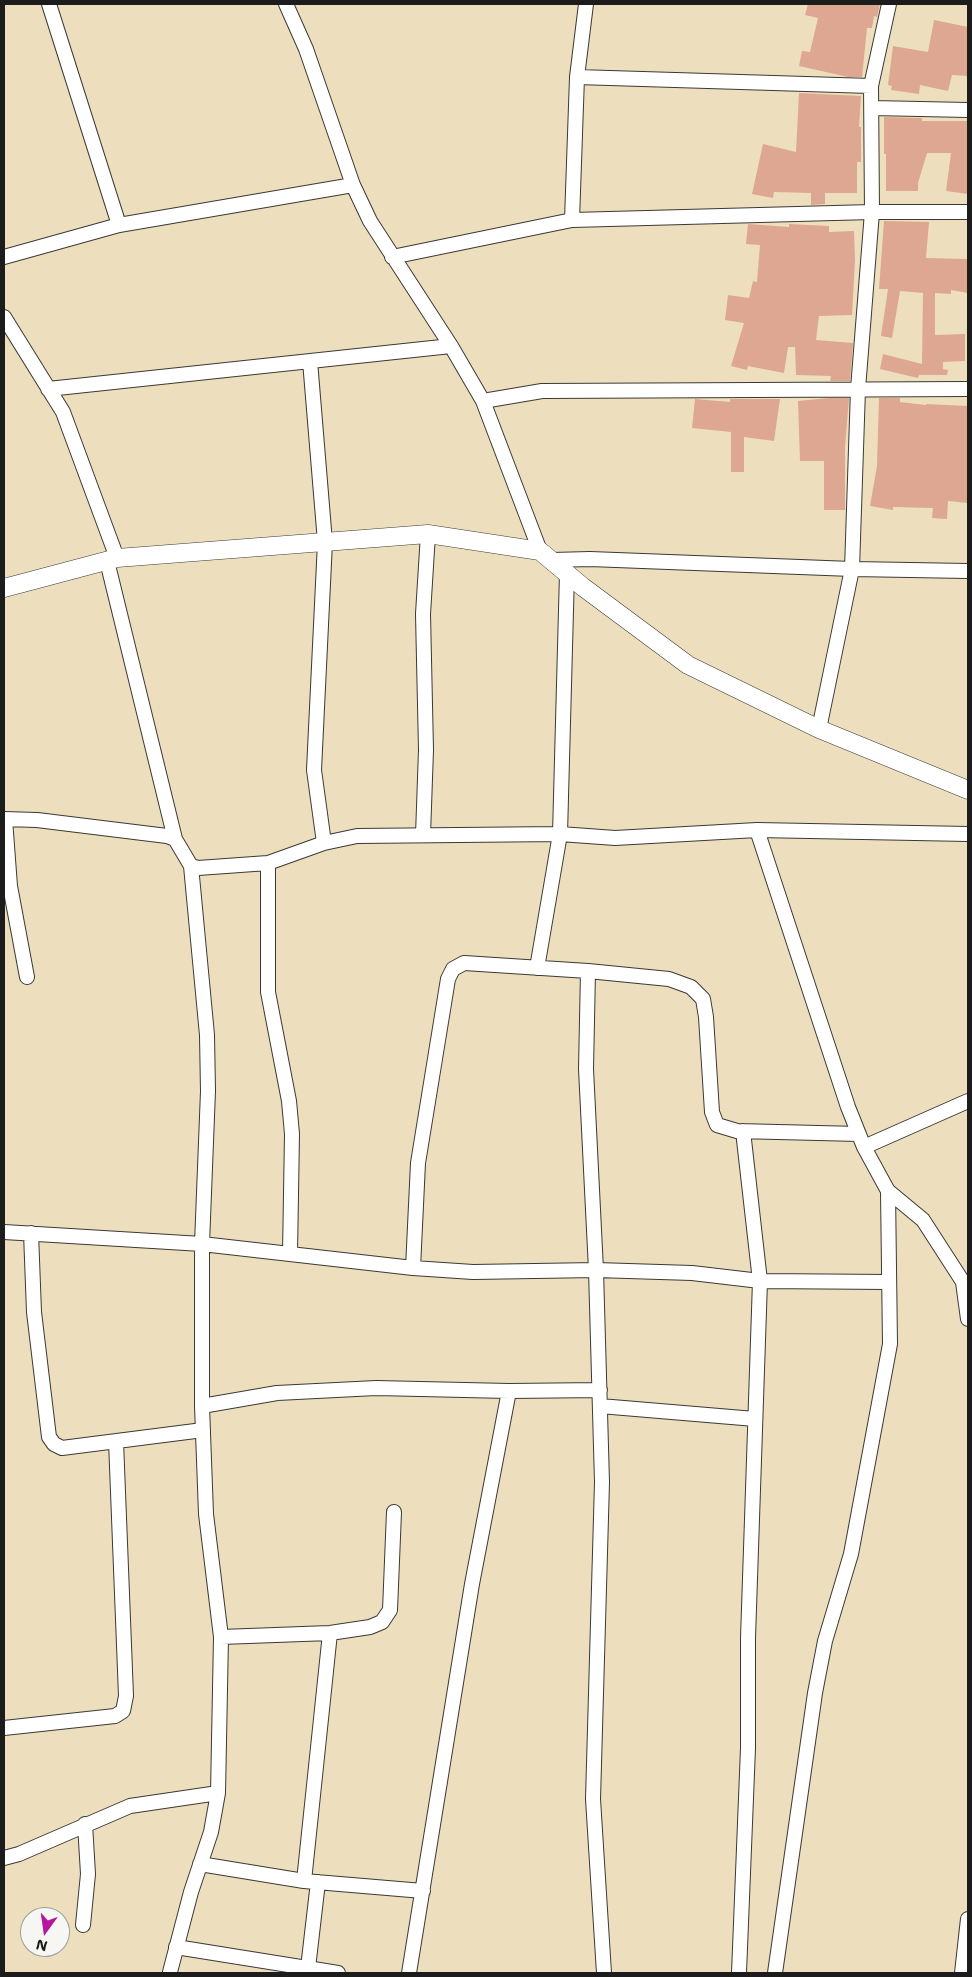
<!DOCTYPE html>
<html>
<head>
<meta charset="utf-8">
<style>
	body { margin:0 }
	#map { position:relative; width:972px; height:1977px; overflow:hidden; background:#eddfbe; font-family:"Shantell Sans",sans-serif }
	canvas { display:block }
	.frame { position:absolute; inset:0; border:5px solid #1c1c1c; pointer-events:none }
	.north { position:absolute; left:20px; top:1907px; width:50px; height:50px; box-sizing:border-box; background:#f6f6f2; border:1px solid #9f9f9c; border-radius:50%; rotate:194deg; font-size:14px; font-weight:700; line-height:20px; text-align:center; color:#1c1c1c }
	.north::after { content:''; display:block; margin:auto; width:18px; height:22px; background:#b5179e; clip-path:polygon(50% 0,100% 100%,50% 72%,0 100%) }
</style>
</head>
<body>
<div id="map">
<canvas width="972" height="1977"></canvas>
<div class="frame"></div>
<div class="north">N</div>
</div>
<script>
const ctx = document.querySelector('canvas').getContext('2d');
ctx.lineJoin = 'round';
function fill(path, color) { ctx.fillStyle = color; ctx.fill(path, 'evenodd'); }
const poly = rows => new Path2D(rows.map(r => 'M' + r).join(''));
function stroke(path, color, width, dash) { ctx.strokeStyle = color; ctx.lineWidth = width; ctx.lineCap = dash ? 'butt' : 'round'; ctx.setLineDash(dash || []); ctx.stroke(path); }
fill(poly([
	[808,4,880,4,877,17,874,16,872,28,867,28,862,77,848,77,799,66,802,51,810,52,818,18,805,15],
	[934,20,968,27,968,76,952,75,948,91,920,85,919,94,891,90,892,86,888,85,893,46,928,52],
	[799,93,861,96,859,127,861,127,861,162,857,162,857,193,825,193,825,204,811,205,811,193,774,192,773,198,752,194,763,144,796,152],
	[884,117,922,118,922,121,968,121,968,194,946,191,951,153,927,153,918,183,918,191,886,191,886,154,884,154],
	[884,221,929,222,926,258,968,259,968,293,951,290,951,294,935,293,935,335,965,334,965,361,943,362,943,369,948,370,947,375,919,375,918,378,880,369,883,354,922,364,923,293,900,291,892,338,881,336,888,289,879,289],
	[748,224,789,227,789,224,829,226,829,232,854,231,855,260,852,315,819,316,816,340,853,343,850,381,830,381,831,376,796,375,795,347,788,347,784,373,748,366,747,370,731,366,744,323,725,320,728,295,749,298,753,281,757,282,760,245,746,244],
	[829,398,849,398,845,447,845,510,824,510,824,461,800,461,798,401],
	[879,398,900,398,900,402,926,405,926,404,968,406,968,503,948,501,947,519,932,518,933,508,893,507,893,510,870,506,877,466],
	[695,399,730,402,730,399,780,399,774,441,744,437,744,472,731,472,731,432,692,428]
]), '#dda791');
const minor = poly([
	[49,4,119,225],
	[286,4,306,49,353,185,370,221,451,346,483,401,540,551],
	[577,77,871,86],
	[872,108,968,110],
	[572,220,577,77,586,4],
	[4,257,119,225,353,185],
	[392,257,572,220,872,212,968,212],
	[4,317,63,412,117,558],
	[310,361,325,542,314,770,324,843],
	[48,389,451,346],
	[483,401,542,391,968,389],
	[552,560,590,559,852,569,968,571],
	[107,561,175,839],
	[819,729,852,569,858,389,872,212,871,86,889,4],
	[4,819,37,820,167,836,175,839,191,866,198,868,268,863,324,843,357,836,560,834,615,838,757,830,968,834],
	[5,819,10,886,27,977],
	[757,830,848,1107,864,1147,888,1191,923,1220,963,1282,968,1319],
	[423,835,426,750,423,614,428,534],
	[268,863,268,992,289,1101,292,1134,290,1254],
	[537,968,560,834,567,573],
	[588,971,586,1069,596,1270,602,1482,593,1799,604,1973],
	[864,1147,968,1101],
	[4,1232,202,1244,413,1268,473,1272,596,1270,692,1273,760,1281,889,1282],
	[31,1233,34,1312,49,1437,54,1444,62,1448,203,1430],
	[413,1268,418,1163,448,979,453,969,464,963,588,971,669,979,691,987,703,999,706,1017,712,1112,717,1125,737,1131,859,1134],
	[202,1406,277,1393,376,1388,509,1391,600,1390],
	[600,1406,755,1419],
	[221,1637,330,1633,370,1627,382,1622,390,1610,394,1512],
	[4,1728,115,1716,123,1711,126,1696,116,1441],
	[4,1858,19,1854,130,1806,218,1793],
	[200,1864,304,1881,423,1891],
	[304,1881,330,1633],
	[83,1925,88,1874,85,1824],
	[176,1947,338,1973],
	[308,1968,318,1882],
	[170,1972,191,1892,211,1832,218,1793,221,1637,206,1514,202,1406,202,1244,208,1091,207,1035,191,866],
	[409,1973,472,1584,509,1391],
	[739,1973,748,1748,748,1638,760,1281,743,1131],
	[775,1973,815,1693,825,1641,851,1554,890,1344,888,1191],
	[962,1973,968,1919]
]);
const tertiary = poly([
	[4,588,117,558,428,534,540,551,583,587,688,665,819,729,968,790]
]);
stroke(minor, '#3b3934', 16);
stroke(tertiary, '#3b3934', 19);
stroke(minor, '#fff', 14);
stroke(tertiary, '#fff', 18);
</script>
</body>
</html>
